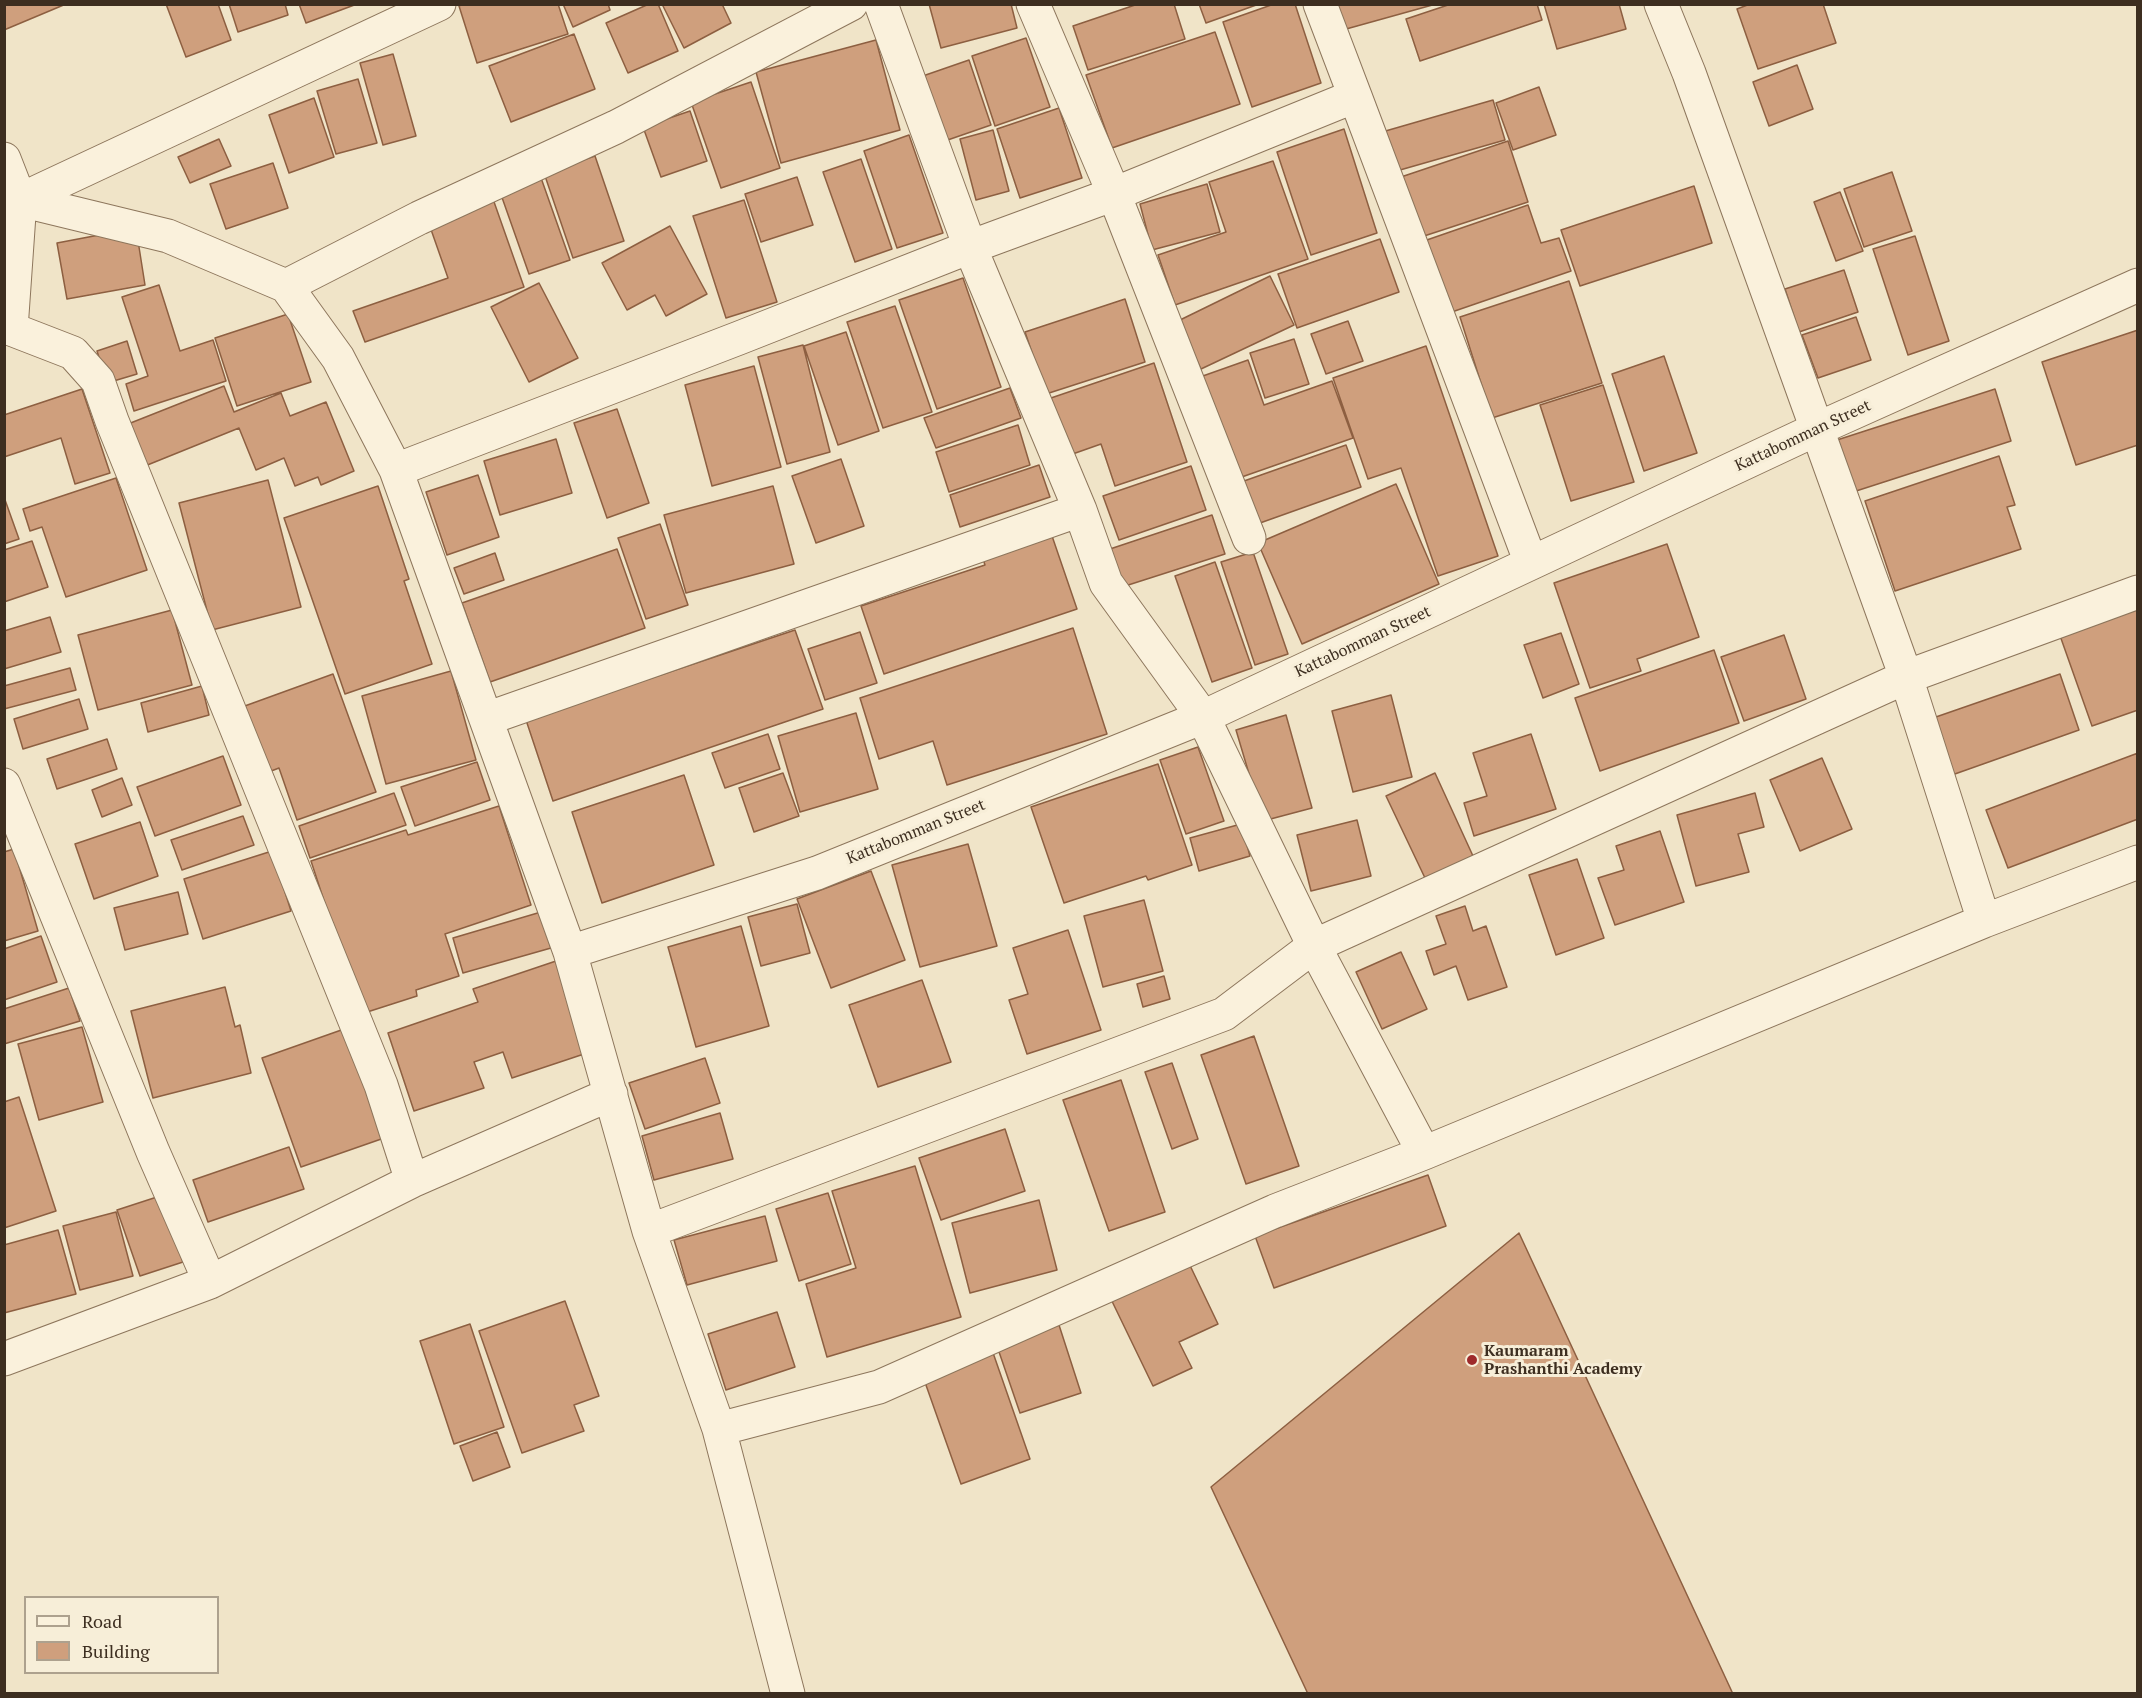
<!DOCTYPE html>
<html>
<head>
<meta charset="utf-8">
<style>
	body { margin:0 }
	#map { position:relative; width:2142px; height:1698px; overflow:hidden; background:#f0e4c8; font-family:"PT Serif",serif }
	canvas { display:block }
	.frame { position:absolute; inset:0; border:6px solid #3d2e20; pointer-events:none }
	.legend { position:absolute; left:24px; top:1596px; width:195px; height:78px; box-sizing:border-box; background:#f7eed8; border:2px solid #ada18e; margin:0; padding:8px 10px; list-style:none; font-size:18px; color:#3d2e20 }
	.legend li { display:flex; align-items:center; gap:12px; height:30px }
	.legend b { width:30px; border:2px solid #ada18e }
</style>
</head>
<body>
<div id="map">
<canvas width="2142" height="1698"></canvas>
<div class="frame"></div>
<ul class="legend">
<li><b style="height:8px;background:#faf1dc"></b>Road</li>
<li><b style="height:16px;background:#cf9f7d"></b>Building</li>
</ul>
</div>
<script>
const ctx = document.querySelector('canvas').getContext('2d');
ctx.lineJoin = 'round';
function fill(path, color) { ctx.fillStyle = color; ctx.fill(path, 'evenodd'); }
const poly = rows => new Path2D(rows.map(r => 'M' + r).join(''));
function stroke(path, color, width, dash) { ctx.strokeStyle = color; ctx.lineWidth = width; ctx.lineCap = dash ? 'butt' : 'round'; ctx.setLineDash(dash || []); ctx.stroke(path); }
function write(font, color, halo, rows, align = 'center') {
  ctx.font = font + ' "PT Serif",serif'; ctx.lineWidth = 6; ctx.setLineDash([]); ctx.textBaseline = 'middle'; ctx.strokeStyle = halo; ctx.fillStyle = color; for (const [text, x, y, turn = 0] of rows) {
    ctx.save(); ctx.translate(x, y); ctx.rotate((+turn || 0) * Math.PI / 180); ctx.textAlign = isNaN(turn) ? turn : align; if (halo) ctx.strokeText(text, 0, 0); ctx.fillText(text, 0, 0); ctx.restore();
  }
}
const building = poly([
	[4,4,66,4,4,30,4,4],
	[166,4,218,4,231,40,186,57,166,4],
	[229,4,285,4,288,15,238,32,229,4],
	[299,4,357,4,306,23,299,4],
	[463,4,558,4,568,34,477,63,459,6,463,4],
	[563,4,608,4,610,10,573,27,563,4],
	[649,4,658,4,678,51,628,73,606,23,649,4],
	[662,4,722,4,731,23,684,48,662,4],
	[929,4,1011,4,1017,28,941,48,929,4],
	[1138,4,1174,4,1185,39,1088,70,1073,26,1138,4],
	[1199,4,1259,4,1206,23,1199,4],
	[1274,4,1295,4,1321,83,1252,107,1223,22,1274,4],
	[1332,4,1436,4,1339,31,1332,4],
	[1451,4,1537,4,1542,20,1420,61,1406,19,1451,4],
	[1544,4,1619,4,1626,29,1557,49,1544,4],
	[1750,4,1823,4,1836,43,1758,69,1737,9,1750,4],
	[1215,32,1240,104,1112,148,1086,75,1215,32],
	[574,34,595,89,511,122,489,66,574,34],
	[1026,38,1050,107,995,126,972,56,1026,38],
	[876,40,900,130,781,163,756,72,876,40],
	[393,54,416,136,383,145,360,63,393,54],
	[969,60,991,125,939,143,917,78,969,60],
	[1797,65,1813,109,1769,126,1753,82,1797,65],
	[358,79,377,143,336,154,317,91,358,79],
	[751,82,780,168,721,188,691,102,751,82],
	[1539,87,1556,135,1513,150,1496,103,1539,87],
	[314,98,334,157,289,173,269,115,314,98],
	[1493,100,1505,140,1393,172,1382,132,1493,100],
	[1059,108,1082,178,1020,198,997,129,1059,108],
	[690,111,707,161,661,177,643,127,690,111],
	[1344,129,1377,233,1311,255,1277,152,1344,129],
	[993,130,1009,191,976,200,960,139,993,130],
	[909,135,943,233,897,248,864,151,909,135],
	[219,139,231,166,190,183,178,157,219,139],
	[1508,141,1528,202,1418,238,1398,178,1508,141],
	[595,156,624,241,573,258,544,173,595,156],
	[861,159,892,249,855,262,823,172,861,159],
	[1273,161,1308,259,1175,305,1158,255,1226,232,1209,182,1273,161],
	[273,163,288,208,226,229,210,184,273,163],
	[1892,172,1912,231,1864,247,1844,189,1892,172],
	[540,175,570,260,529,274,499,189,540,175],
	[797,177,813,225,761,242,745,194,797,177],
	[1207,184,1220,232,1152,250,1140,204,1207,184],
	[1694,186,1712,243,1580,286,1561,230,1694,186],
	[1840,192,1863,251,1836,261,1814,202,1840,192],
	[493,199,524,287,365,342,353,311,448,278,428,221,493,199],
	[744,200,777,302,726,318,693,216,744,200],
	[1528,205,1541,243,1559,238,1571,271,1446,314,1421,242,1528,205],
	[670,226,707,294,666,316,655,295,627,310,602,263,670,226],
	[136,228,145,285,67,299,57,243,136,228],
	[1915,236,1949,341,1908,355,1873,249,1915,236],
	[1380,239,1399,292,1297,328,1278,274,1380,239],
	[1844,270,1858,312,1799,332,1785,289,1844,270],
	[1270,276,1294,325,1201,369,1178,321,1270,276],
	[963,278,1001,387,937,409,899,300,963,278],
	[1569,281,1602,383,1492,418,1460,317,1569,281],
	[539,283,578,358,529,382,491,307,539,283],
	[159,285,180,351,213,340,226,381,134,411,126,384,148,376,122,297,159,285],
	[1125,299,1145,362,1046,394,1025,332,1125,299],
	[895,306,932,412,883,428,847,322,895,306],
	[288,314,311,382,237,406,215,338,288,314],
	[1856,317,1871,360,1818,378,1802,335,1856,317],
	[1348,321,1363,361,1326,374,1311,334,1348,321],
	[2138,330,2138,445,2076,465,2042,362,2138,330],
	[846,332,879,431,838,445,804,346,846,332],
	[1294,339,1309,384,1265,398,1250,353,1294,339],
	[127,341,137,374,107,383,97,351,127,341],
	[803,345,830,452,787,464,758,357,803,345],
	[1426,346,1498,556,1438,576,1401,468,1368,479,1333,378,1426,346],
	[1664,356,1697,453,1644,471,1612,374,1664,356],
	[1248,360,1264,405,1332,381,1353,438,1236,479,1200,377,1248,360],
	[1154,363,1187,462,1115,486,1101,444,1067,456,1048,399,1154,363],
	[754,366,781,467,712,486,685,385,754,366],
	[1603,385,1634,482,1571,501,1540,405,1603,385],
	[224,386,234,412,281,393,290,416,326,402,354,471,321,485,318,477,295,486,284,458,256,470,239,428,140,468,123,426,224,386],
	[1010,388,1021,418,936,448,924,418,1010,388],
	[82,389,110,473,75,484,61,438,4,457,4,415,82,389],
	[1995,389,2011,441,1853,492,1837,440,1995,389],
	[617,409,649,503,607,518,574,423,617,409],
	[1018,425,1030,465,949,492,936,452,1018,425],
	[556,439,572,493,500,515,484,461,556,439],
	[1346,445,1361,487,1260,523,1244,481,1346,445],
	[1999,456,2015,505,2007,507,2021,549,1895,591,1865,501,1999,456],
	[841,459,864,526,816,543,792,476,841,459],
	[1039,465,1050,497,960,527,950,495,1039,465],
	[1191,466,1206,510,1119,540,1103,496,1191,466],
	[478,475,499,537,447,555,426,492,478,475],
	[116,478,147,570,66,597,42,527,30,531,23,509,116,478],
	[268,480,301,607,212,630,179,503,268,480],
	[1396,484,1439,584,1302,644,1258,543,1396,484],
	[378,486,409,579,404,581,432,664,345,694,284,518,378,486],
	[773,486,794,564,686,593,664,515,773,486],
	[4,497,19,539,4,544,4,497],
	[1212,515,1225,554,1122,587,1110,549,1212,515],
	[660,524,688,605,646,619,618,538,660,524],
	[1051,533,1077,609,884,674,861,606,985,565,982,556,1051,533],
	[32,541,48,587,4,602,4,550,32,541],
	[1667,544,1699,637,1637,659,1641,671,1590,688,1554,583,1667,544],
	[617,549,645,628,490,682,462,603,617,549],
	[1253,552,1288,654,1255,665,1221,562,1253,552],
	[495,553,504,580,464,594,454,568,495,553],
	[1215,562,1252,668,1212,682,1175,576,1215,562],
	[2138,603,2138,710,2092,726,2058,630,2138,603],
	[172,610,192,685,98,710,78,635,172,610],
	[50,617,61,652,4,669,4,631,50,617],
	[1073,628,1107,734,947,785,933,741,879,759,860,698,1073,628],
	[795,630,823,709,553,801,526,720,795,630],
	[860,632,877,683,825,700,808,649,860,632],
	[1561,633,1579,684,1543,698,1524,645,1561,633],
	[1784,635,1806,699,1744,721,1721,657,1784,635],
	[1714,650,1739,723,1600,771,1575,698,1714,650],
	[70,668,76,690,4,709,4,686,70,668],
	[451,671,476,760,386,784,362,696,451,671],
	[333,674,376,792,297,820,279,768,266,773,242,707,333,674],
	[2060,674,2079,730,1952,775,1933,718,2060,674],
	[202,686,209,715,148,732,141,703,202,686],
	[1391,695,1412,777,1353,792,1332,711,1391,695],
	[79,699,88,729,23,749,14,719,79,699],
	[856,713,878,789,800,812,778,736,856,713],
	[1286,715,1312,808,1263,821,1236,730,1286,715],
	[768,734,780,769,725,788,712,753,768,734],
	[1531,734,1556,809,1474,836,1464,803,1487,796,1473,753,1531,734],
	[107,739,117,769,57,789,47,759,107,739],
	[1198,747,1224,821,1186,834,1160,760,1198,747],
	[2138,753,2138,819,2008,868,1986,810,2138,753],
	[223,756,241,805,155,836,137,787,223,756],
	[1822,758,1852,829,1800,851,1770,780,1822,758],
	[477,762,490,800,415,826,401,787,477,762],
	[1158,764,1192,865,1148,880,1146,876,1064,903,1031,807,1158,764],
	[783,773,799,816,754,832,739,788,783,773],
	[1435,773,1473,856,1425,878,1386,796,1435,773],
	[684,775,714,865,602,903,572,812,684,775],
	[122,778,132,805,102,817,92,790,122,778],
	[394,793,406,825,310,858,299,826,394,793],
	[1755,793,1764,827,1738,834,1749,872,1696,886,1677,815,1755,793],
	[499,806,531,905,445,934,459,976,416,990,417,996,361,1014,311,861,406,830,408,835,499,806],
	[243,816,254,845,182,870,171,840,243,816],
	[1357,820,1371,876,1311,891,1297,835,1357,820],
	[140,822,158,876,94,899,75,844,140,822],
	[1241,824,1250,856,1199,871,1190,838,1241,824],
	[1660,831,1684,902,1615,925,1598,878,1624,870,1616,846,1660,831],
	[968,844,997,946,920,967,892,865,968,844],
	[14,849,38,931,4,941,4,852,14,849],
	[272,851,291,911,203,939,184,879,272,851],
	[1577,859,1604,938,1556,955,1529,875,1577,859],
	[871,871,905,960,831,988,797,899,871,871],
	[178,892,188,934,125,950,114,908,178,892],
	[1144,900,1163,971,1103,987,1084,916,1144,900],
	[797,904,810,953,761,966,748,917,797,904],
	[1465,906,1473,931,1486,926,1507,987,1468,1000,1456,966,1434,975,1426,951,1446,944,1436,916,1465,906],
	[541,912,551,948,463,973,453,938,541,912],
	[741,926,769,1026,696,1047,668,947,741,926],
	[1068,930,1101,1030,1027,1054,1009,1000,1028,994,1013,948,1068,930],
	[41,936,57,982,4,1000,4,949,41,936],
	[1401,952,1427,1009,1382,1029,1356,972,1401,952],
	[559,960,590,1052,512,1078,503,1052,474,1062,484,1088,414,1111,388,1033,478,1002,473,989,559,960],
	[1164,976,1170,999,1143,1007,1137,984,1164,976],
	[922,980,951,1062,878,1087,849,1005,922,980],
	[225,987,235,1027,240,1025,251,1073,153,1098,131,1011,225,987],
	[69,988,80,1021,4,1044,4,1009,69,988],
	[82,1027,103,1102,39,1120,18,1044,82,1027],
	[347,1028,387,1137,301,1167,262,1058,347,1028],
	[1254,1036,1299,1166,1246,1184,1201,1055,1254,1036],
	[705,1058,720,1103,645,1129,629,1083,705,1058],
	[1172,1063,1198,1139,1172,1149,1145,1072,1172,1063],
	[1121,1080,1165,1212,1109,1231,1063,1100,1121,1080],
	[19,1097,56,1211,4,1228,4,1102,19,1097],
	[720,1113,733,1159,654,1180,642,1136,720,1113],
	[1005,1129,1025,1191,941,1220,919,1158,1005,1129],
	[289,1147,304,1189,208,1222,193,1180,289,1147],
	[915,1166,961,1317,827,1357,806,1284,856,1268,832,1191,915,1166],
	[1428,1175,1446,1226,1274,1288,1255,1236,1428,1175],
	[828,1193,851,1264,799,1281,776,1209,828,1193],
	[160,1196,183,1262,140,1276,117,1210,160,1196],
	[1039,1200,1057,1270,970,1293,952,1223,1039,1200],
	[116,1212,133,1276,80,1290,63,1226,116,1212],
	[765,1216,777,1261,687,1285,674,1240,765,1216],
	[58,1230,76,1294,4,1313,4,1245,58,1230],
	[1519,1233,1733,1694,1308,1694,1211,1487,1519,1233],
	[1185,1255,1218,1324,1179,1342,1192,1368,1153,1386,1108,1293,1185,1255],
	[565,1301,599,1396,574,1405,584,1431,522,1453,479,1331,565,1301],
	[777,1312,795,1367,726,1390,708,1334,777,1312],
	[470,1324,504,1427,454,1444,420,1341,470,1324],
	[1059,1325,1081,1393,1020,1413,997,1346,1059,1325],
	[991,1347,1030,1459,961,1484,921,1371,991,1347],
	[497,1432,510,1467,473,1481,460,1446,497,1432]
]);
fill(building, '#cf9f7d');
stroke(building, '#8d5f41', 1.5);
const minor = poly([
	[881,4,970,247,1080,510,1106,583,1203,717,1314,946,1424,1153],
	[1033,4,1114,194,1249,538],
	[1661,4,1689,73,1906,677,1984,921],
	[1355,96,1531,563],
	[4,159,20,200,168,236,286,286,338,358,396,470,570,952,649,1231,719,1429,879,1387,1275,1211,1424,1153,1984,921,2138,862],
	[286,286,419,218,616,127,851,4],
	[396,470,739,338,970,247,1114,194,1355,96,1320,4],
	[486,719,1080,510],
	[4,785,153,1152,210,1282],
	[570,952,817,873,1203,717,1817,429,2138,285],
	[412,1181,381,1085,112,421,98,381,73,353,11,329,20,200,439,4],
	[649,1231,1224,1014,1314,946,1906,677,2138,592],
	[4,1359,210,1282,412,1181,611,1094],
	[719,1429,788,1694]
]);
stroke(minor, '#8d765c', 35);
stroke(minor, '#faf1dc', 33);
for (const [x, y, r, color] of [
	[1472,1360,6,"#9e2a2b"]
]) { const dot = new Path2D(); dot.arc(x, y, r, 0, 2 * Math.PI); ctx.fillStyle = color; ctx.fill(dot); stroke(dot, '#f7eed8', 2); }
write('16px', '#3d2e20', '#f7eed8', [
	["Kattabomman Street",1803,436,-25],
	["Kattabomman Street",1363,642,-25],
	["Kattabomman Street",916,832,-22]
]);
write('bold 16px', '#3d2e20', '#f7eed8', [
	["Kaumaram",1484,1351],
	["Prashanthi Academy",1484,1369]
], 'left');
</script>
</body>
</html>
